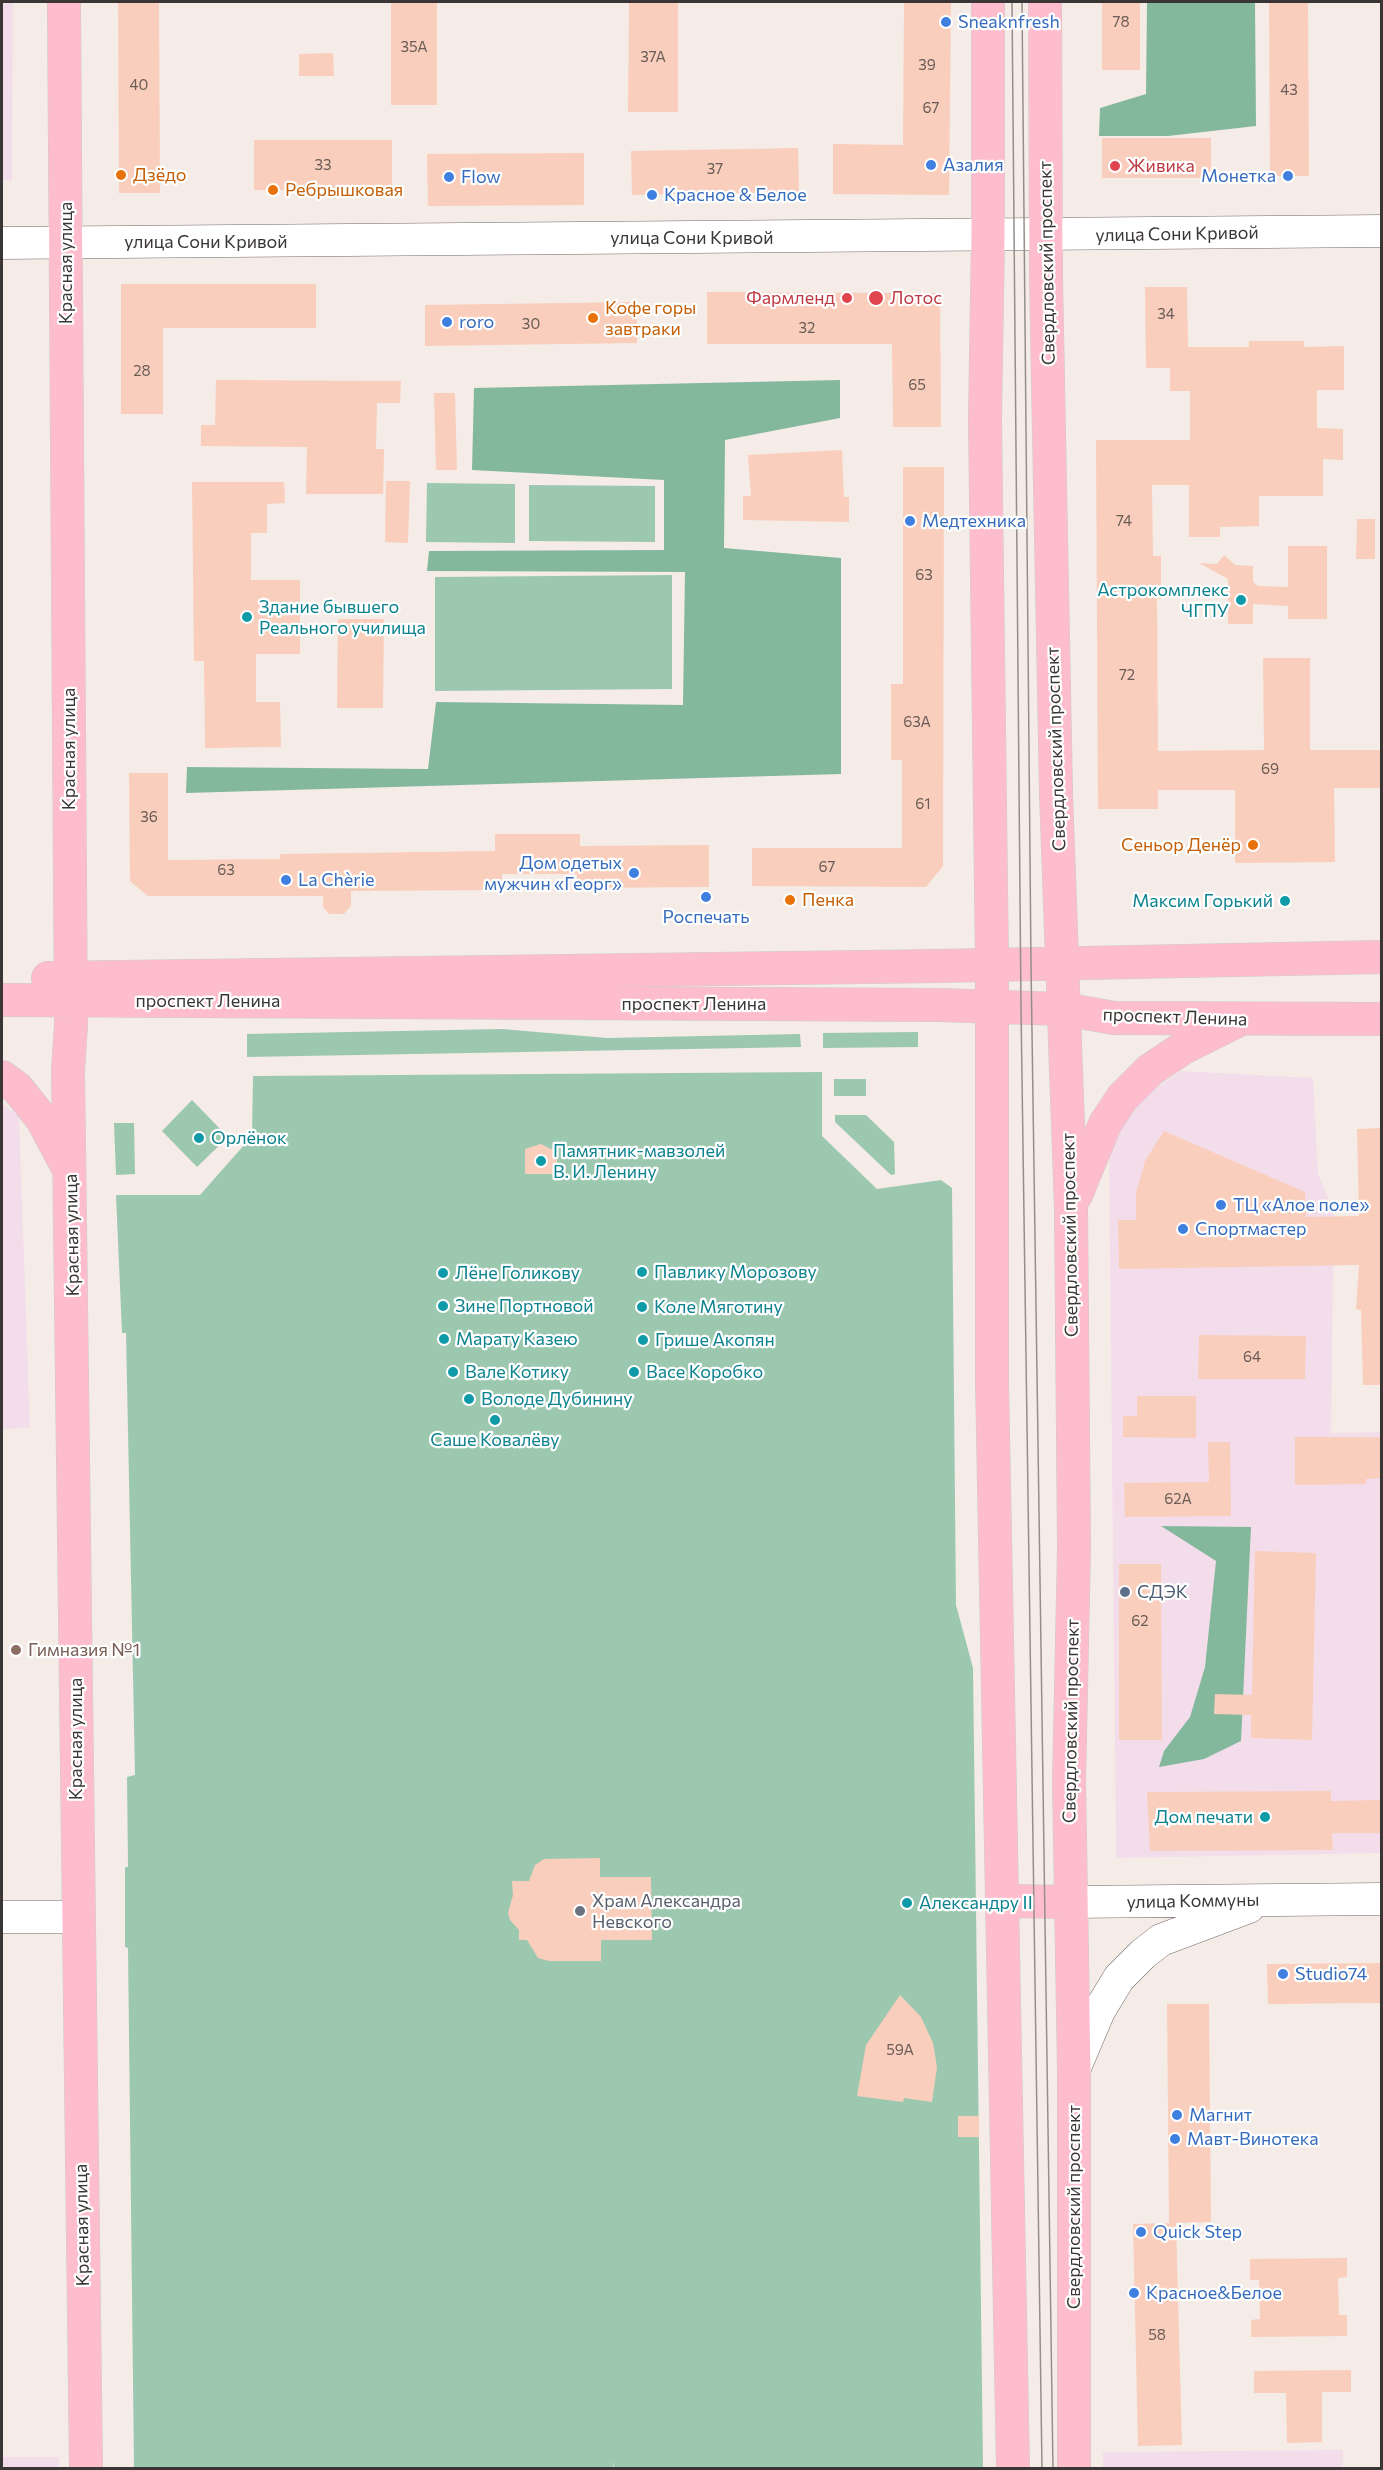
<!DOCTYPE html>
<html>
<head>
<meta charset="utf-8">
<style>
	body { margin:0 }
	#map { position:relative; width:1383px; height:2470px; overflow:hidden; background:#f5ece7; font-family:Commissioner,sans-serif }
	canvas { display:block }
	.frame { position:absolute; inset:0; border:3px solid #3a3635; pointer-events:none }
</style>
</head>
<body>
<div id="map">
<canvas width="1383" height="2470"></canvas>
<div class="frame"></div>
</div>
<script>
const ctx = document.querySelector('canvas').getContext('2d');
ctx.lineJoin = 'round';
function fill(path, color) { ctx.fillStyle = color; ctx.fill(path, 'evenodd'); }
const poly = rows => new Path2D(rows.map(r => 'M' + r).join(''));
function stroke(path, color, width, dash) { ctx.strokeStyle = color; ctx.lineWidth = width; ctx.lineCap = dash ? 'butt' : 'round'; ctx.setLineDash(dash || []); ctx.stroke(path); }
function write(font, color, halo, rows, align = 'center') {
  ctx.font = font + ' Commissioner,sans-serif'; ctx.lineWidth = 4.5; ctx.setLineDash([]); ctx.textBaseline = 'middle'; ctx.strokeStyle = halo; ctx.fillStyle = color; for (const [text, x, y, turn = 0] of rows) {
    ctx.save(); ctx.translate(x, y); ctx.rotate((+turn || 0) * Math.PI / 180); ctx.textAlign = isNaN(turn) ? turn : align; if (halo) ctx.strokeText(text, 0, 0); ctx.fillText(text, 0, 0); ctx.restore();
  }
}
fill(poly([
	[2,2,13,2,12,181,2,180],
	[1182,1071,1313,1078,1318,1174,1334,1212,1331,1433,1381,1432,1381,1853,1116,1858,1109,1153,1117,1129,1146,1094],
	[2,1103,19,1117,30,1428,2,1429],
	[1343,2450,1343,2468,1103,2468,1103,2452],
	[2,2457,59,2457,59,2468,2,2468]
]), '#f3ddea');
fill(poly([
	[427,483,515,484,515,543,426,542],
	[529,485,655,486,655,542,529,541],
	[672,575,672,689,435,691,435,577],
	[502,1029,607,1038,800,1034,801,1047,247,1057,247,1034],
	[918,1032,918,1047,823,1048,823,1033],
	[822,1072,822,1136,877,1189,941,1180,952,1188,956,1605,973,1668,983,2468,614,2468,613,2461,613,2468,134,2468,128,1948,125,1947,125,1867,128,1867,127,1777,135,1775,126,1333,122,1333,116,1195,200,1195,252,1136,253,1076],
	[834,1079,866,1079,866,1096,834,1096],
	[192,1100,228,1137,197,1167,162,1131],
	[835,1115,866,1115,894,1142,895,1174,891,1175,835,1122],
	[114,1123,134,1123,135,1174,116,1175]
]), '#9dc8b0');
fill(poly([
	[1147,2,1255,2,1256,126,1168,136,1099,136,1100,108,1146,94],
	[840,380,840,418,725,440,724,548,841,558,841,774,186,793,187,767,428,769,436,702,683,705,685,572,427,571,429,551,664,550,664,480,472,470,474,388],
	[1161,1526,1251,1527,1241,1741,1204,1759,1159,1767,1164,1751,1190,1717,1205,1667,1216,1561]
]), '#84b89c');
fill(poly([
	[118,2,159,2,160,193,119,193],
	[391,2,437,2,437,105,391,105],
	[629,2,678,2,678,112,628,112],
	[904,2,951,2,949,195,833,194,833,144,903,145],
	[1102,2,1140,2,1140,70,1102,70],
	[1269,2,1308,2,1309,176,1270,176],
	[333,53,334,76,299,76,299,54],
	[1102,138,1211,138,1211,178,1102,178],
	[254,140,392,140,392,190,254,190],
	[798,148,799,192,632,195,631,151],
	[584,153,584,205,428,206,427,154],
	[121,284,316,284,316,328,163,328,163,414,121,414],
	[1145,287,1187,287,1188,347,1249,347,1249,341,1304,341,1304,347,1344,346,1344,390,1317,390,1317,428,1343,429,1343,460,1323,459,1323,496,1259,496,1259,526,1220,527,1220,537,1189,537,1189,485,1152,485,1153,556,1161,556,1161,599,1157,599,1158,751,1264,750,1263,658,1310,658,1310,750,1382,750,1382,788,1334,788,1335,862,1235,863,1235,790,1158,790,1158,809,1098,809,1096,440,1190,440,1190,391,1170,391,1170,368,1146,368],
	[707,292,940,293,941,427,893,427,892,344,707,344],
	[637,302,637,343,425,346,425,305],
	[216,380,401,381,400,403,377,403,376,449,384,449,383,494,306,494,307,447,201,446,201,425,215,425],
	[434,393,455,393,457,470,436,470],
	[842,450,844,497,849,497,849,522,743,520,743,496,751,496,748,455],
	[903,467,944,467,943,866,926,887,752,886,752,848,902,848,902,760,891,760,891,684,903,684],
	[386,481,410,481,408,543,385,542],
	[192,482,284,482,285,503,267,504,267,533,251,533,251,580,300,580,300,654,256,654,256,702,280,702,281,747,205,748,204,661,194,661],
	[1357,519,1375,519,1375,559,1356,559],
	[1288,546,1327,546,1327,619,1288,619,1288,606,1253,604,1253,624,1228,624,1228,579,1199,563,1217,564,1224,555,1235,565,1253,566,1253,582,1258,586,1288,587],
	[338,619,384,619,383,708,337,708],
	[129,773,168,773,168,860,280,859,280,854,495,851,495,834,580,834,580,846,709,845,709,887,577,888,577,874,502,874,502,890,351,891,351,906,344,914,329,914,323,907,323,896,148,896,130,881],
	[1382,1128,1382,1385,1363,1385,1361,1310,1356,1309,1359,1265,1119,1269,1118,1220,1136,1220,1136,1193,1145,1161,1164,1131,1305,1192,1306,1217,1359,1216,1357,1129],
	[541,1144,557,1152,557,1174,525,1174,525,1149],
	[1199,1335,1306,1336,1305,1379,1198,1379],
	[1137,1396,1196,1396,1196,1438,1123,1437,1123,1416,1137,1416],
	[1295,1437,1382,1437,1382,1478,1366,1479,1366,1484,1295,1485],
	[1208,1442,1230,1442,1231,1516,1125,1517,1124,1483,1209,1482],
	[1255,1551,1316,1553,1312,1740,1251,1738,1251,1715,1214,1714,1215,1694,1252,1695],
	[1119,1564,1161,1564,1162,1740,1119,1740],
	[1331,1791,1331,1801,1382,1800,1382,1833,1332,1833,1333,1850,1150,1851,1147,1792],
	[600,1858,600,1877,651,1877,652,1940,601,1940,601,1961,549,1961,538,1958,527,1940,519,1940,519,1930,510,1920,508,1913,513,1895,512,1881,529,1881,535,1865,544,1859],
	[1382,1963,1382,2003,1268,2004,1267,1964],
	[900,1995,921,2017,933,2043,937,2067,932,2102,904,2098,903,2102,857,2096,866,2045],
	[1167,2004,1209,2004,1211,2222,1169,2223],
	[958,2116,979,2116,979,2137,958,2137],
	[1176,2223,1182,2445,1138,2446,1133,2224],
	[1347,2258,1347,2277,1338,2278,1339,2315,1347,2315,1347,2336,1251,2337,1251,2320,1260,2319,1259,2280,1250,2280,1250,2259],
	[1351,2370,1351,2392,1322,2392,1322,2442,1287,2443,1286,2393,1254,2393,1254,2371]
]), '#f9cebc');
const minor = poly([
	[2,243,1382,231],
	[1070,1902,1382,1899],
	[2,1917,77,1917],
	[1074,2070,1099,2011,1119,1978,1143,1954,1161,1940,1249,1907]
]);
const major = poly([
	[64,2,71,1025,68,1070,86,2468],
	[988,2,988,236,985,419,992,965,992,1381,1013,2468],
	[1045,2,1046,278,1056,793,1071,1208,1074,1548,1069,1782,1074,2070,1074,2468],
	[48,978,937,966,1382,957],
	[2,1000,939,1005,1063,1009,1114,1018,1382,1019],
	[2,1077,17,1088,42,1119,67,1166],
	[1076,1195,1105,1124,1122,1098,1150,1070,1183,1048,1235,1022],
	[1004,1901,1070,1902]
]);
stroke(minor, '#736a67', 33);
stroke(major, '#cccbca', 34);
stroke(minor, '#fff', 32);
stroke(major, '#febdcd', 33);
stroke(poly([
	[1012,2,1021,1008,1042,2468],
	[1022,2,1031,964,1053,2468]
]), '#948e8b', 1.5);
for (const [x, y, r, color] of [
	[946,22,6,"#3f7fe0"],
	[931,165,6,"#3f7fe0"],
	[1115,166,6,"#e0444e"],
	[121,175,6,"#e8710a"],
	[1288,176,6,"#3f7fe0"],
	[449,177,6,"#3f7fe0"],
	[273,190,6,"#e8710a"],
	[652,195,6,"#3f7fe0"],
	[847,298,6,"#e0444e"],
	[876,298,8,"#e0444e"],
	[593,318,6,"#e8710a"],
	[447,322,6,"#3f7fe0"],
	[910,521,6,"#3f7fe0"],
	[1241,600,6,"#0f9aa8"],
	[247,617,6,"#0f9aa8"],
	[1253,845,6,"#e8710a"],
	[634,873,6,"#3f7fe0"],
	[286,880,6,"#3f7fe0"],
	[706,897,6,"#3f7fe0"],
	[790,900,6,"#e8710a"],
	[1285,901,6,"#0f9aa8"],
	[199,1138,6,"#0f9aa8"],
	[541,1161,6,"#0f9aa8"],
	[1221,1205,6,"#3f7fe0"],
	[1183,1229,6,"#3f7fe0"],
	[642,1272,6,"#0f9aa8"],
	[443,1273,6,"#0f9aa8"],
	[443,1306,6,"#0f9aa8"],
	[642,1307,6,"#0f9aa8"],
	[444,1339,6,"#0f9aa8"],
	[643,1340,6,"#0f9aa8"],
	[453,1372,6,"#0f9aa8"],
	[634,1372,6,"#0f9aa8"],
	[469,1399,6,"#0f9aa8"],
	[495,1420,6,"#0f9aa8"],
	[1125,1592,6,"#5c6f8a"],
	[16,1650,6,"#8d6e63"],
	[1265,1817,6,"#0f9aa8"],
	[907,1903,6,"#0f9aa8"],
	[580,1911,6,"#6b7280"],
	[1283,1974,6,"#3f7fe0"],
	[1177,2115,6,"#3f7fe0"],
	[1175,2139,6,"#3f7fe0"],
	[1141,2232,6,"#3f7fe0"],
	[1134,2293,6,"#3f7fe0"]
]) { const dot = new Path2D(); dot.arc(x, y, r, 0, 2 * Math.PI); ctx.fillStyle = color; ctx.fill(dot); stroke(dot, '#fff', 2); }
write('15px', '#6a5c57', null, [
	["78",1121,22],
	["35А",414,47],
	["37А",653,57],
	["39",927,65],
	["40",139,85],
	["43",1289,90],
	["67",931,108],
	["33",323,165],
	["37",715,169],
	["34",1166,314],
	["30",531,324],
	["32",807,328],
	["28",142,371],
	["65",917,385],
	["74",1124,521],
	["63",924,575],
	["72",1127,675],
	["63А",917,722],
	["69",1270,769],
	["61",923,804],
	["36",149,817],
	["67",827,867],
	["63",226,870],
	["64",1252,1357],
	["62А",1178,1499],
	["62",1140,1621],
	["59А",900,2050],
	["58",1157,2335]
]);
write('18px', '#366cbe', '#fff', [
	["Sneaknfresh",958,22],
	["Азалия",943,165],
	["Монетка",1276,176,"right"],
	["Flow",461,177],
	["Красное & Белое",664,195],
	["roro",459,322],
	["Медтехника",922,521],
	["Дом одетых",622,863,"right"],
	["мужчин «Георг»",622,884,"right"],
	["La Chèrie",298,880],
	["Роспечать",706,917,"center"],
	["ТЦ «Алое поле»",1233,1205],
	["Спортмастер",1195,1229],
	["Studio74",1295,1974],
	["Магнит",1189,2115],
	["Мавт-Винотека",1187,2139],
	["Quick Step",1153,2232],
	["Красное&Белое",1146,2293]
], 'left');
write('18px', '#be3a42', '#fff', [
	["Живика",1127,166],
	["Фармленд",835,298,"right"],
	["Лотос",890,298]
], 'left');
write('18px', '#c56008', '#fff', [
	["Дзёдо",133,175],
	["Ребрышковая",285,190],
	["Кофе горы",605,308],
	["завтраки",605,329],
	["Сеньор Денёр",1241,845,"right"],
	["Пенка",802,900]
], 'left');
write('18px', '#3a3635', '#fff', [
	["улица Сони Кривой",1177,234,-1],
	["улица Сони Кривой",692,238],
	["улица Сони Кривой",206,242],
	["Красная улица",66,263,-90],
	["Свердловский проспект",1047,263,-91],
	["Красная улица",69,749,-90],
	["Свердловский проспект",1056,749,-92],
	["проспект Ленина",208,1001],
	["проспект Ленина",694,1004],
	["проспект Ленина",1175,1017,2],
	["Красная улица",72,1235,-91],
	["Свердловский проспект",1070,1235,-91],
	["Свердловский проспект",1071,1721,-89],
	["Красная улица",76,1739,-90],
	["улица Коммуны",1193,1901,-1],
	["Свердловский проспект",1074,2207,-90],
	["Красная улица",82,2225,-91]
]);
write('18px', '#0d838f', '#fff', [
	["Астрокомплекс",1229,590,"right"],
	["ЧГПУ",1229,611,"right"],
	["Здание бывшего",259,607],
	["Реального училища",259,628],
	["Максим Горький",1273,901,"right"],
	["Орлёнок",211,1138],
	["Памятник-мавзолей",553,1151],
	["В. И. Ленину",553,1172],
	["Павлику Морозову",654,1272],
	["Лёне Голикову",455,1273],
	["Зине Портновой",455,1306],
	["Коле Мяготину",654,1307],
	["Марату Казею",456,1339],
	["Грише Акопян",655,1340],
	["Вале Котику",465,1372],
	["Васе Коробко",646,1372],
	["Володе Дубинину",481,1399],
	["Саше Ковалёву",495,1440,"center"],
	["Дом печати",1253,1817,"right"],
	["Александру II",919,1903]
], 'left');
write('18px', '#4e5e75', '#fff', [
	["СДЭК",1137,1592]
], 'left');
write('18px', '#785e54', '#fff', [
	["Гимназия №1",28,1650]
], 'left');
write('18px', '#5b616d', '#fff', [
	["Храм Александра",592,1901],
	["Невского",592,1922]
], 'left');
</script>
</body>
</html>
